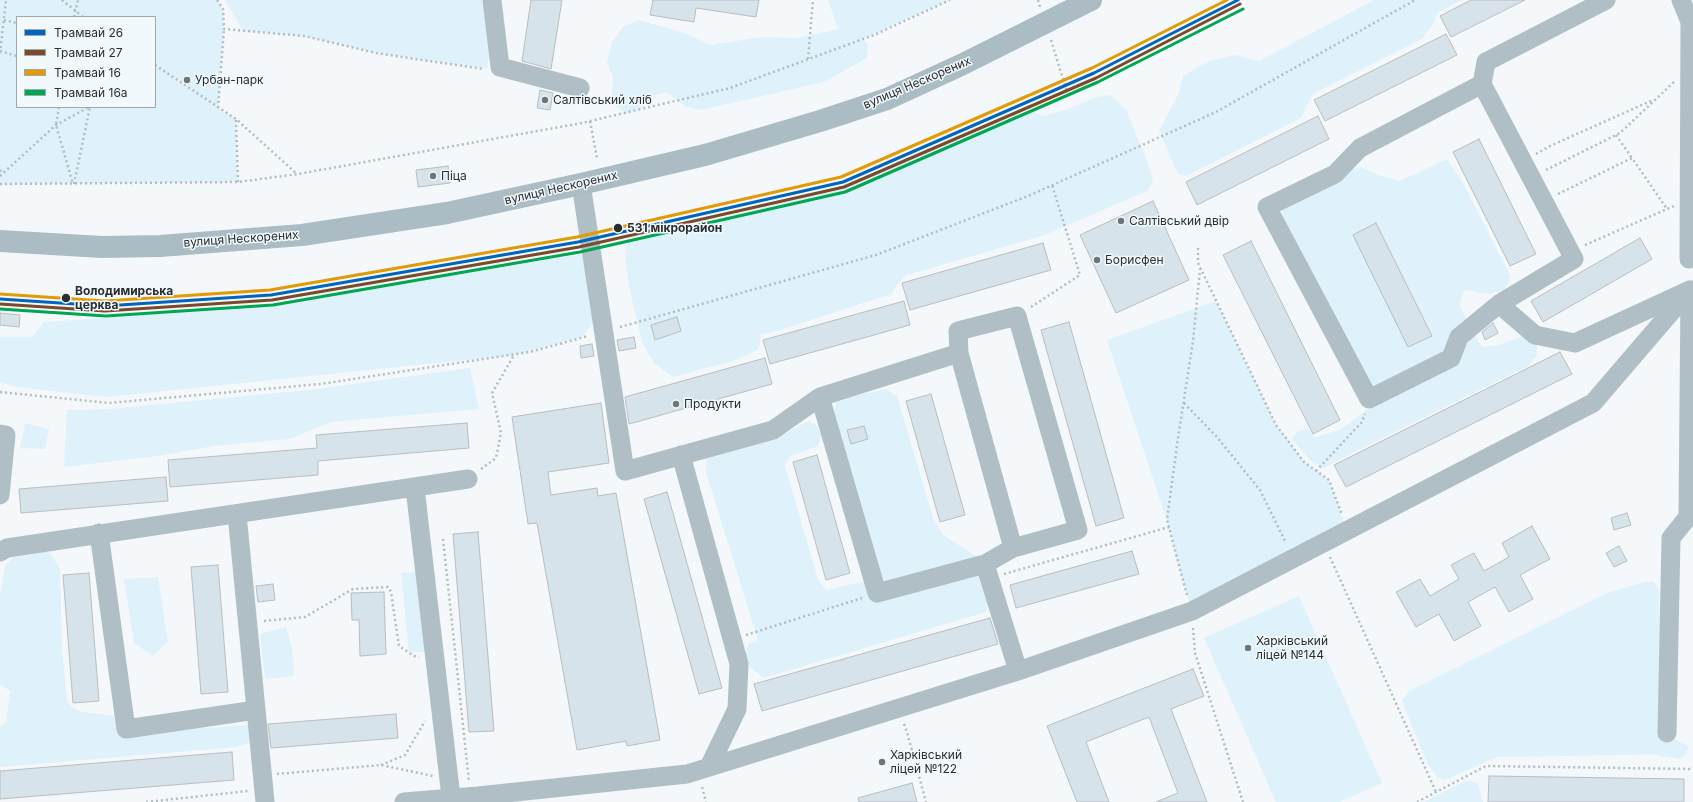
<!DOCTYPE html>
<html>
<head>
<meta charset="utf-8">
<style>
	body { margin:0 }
	#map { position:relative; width:1693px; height:802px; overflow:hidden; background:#f4f8fa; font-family:Inter,sans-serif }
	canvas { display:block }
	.legend { position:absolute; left:16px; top:16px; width:140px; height:92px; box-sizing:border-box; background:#f1f9fd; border:1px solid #a1a8ab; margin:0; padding:5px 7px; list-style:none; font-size:12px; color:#292e31 }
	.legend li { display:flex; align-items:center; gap:8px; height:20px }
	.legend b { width:20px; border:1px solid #a1a8ab }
</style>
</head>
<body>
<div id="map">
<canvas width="1693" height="802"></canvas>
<ul class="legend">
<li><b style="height:5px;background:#0065bd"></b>Трамвай 26</li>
<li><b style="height:5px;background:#7a4b2a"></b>Трамвай 27</li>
<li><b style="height:5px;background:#e29a05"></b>Трамвай 16</li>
<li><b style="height:5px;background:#00a651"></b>Трамвай 16a</li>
</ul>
</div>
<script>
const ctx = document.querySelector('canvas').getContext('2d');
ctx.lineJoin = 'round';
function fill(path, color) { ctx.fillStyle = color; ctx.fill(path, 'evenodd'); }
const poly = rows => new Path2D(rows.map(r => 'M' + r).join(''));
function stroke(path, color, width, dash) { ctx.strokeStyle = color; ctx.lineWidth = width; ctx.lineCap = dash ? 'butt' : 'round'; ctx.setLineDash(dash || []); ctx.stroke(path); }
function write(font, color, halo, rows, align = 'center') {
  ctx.font = font + ' Inter,sans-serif'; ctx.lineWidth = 3; ctx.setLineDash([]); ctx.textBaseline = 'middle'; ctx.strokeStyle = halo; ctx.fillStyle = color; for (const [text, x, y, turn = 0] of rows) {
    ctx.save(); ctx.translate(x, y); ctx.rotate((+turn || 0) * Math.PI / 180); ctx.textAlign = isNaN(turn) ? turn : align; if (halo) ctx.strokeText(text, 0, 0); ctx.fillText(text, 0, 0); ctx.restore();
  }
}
fill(poly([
	[0,0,217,0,223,9,224,29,218,108,236,119,238,182,0,184],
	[17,17,155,17,155,107,17,107],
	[225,0,482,0,490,52,487,69,376,53,304,36,243,31],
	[828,0,949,0,862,39,868,44,867,58,824,82,701,110,686,107,666,92,646,98,643,108,626,113,614,105,612,93,613,77,607,63,612,42,624,26,639,20,684,33,711,45,761,37,798,38,838,29],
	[1374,0,1462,0,1437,13,1435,21,1422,39,1313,94,1301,118,1186,176,1178,174,1159,131,1179,93,1183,76,1207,62,1235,55,1259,61],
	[1111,95,1126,110,1149,166,1153,181,1147,191,1045,235,907,275,898,283,891,294,774,332,761,334,759,349,737,360,673,377,654,363,642,342,629,287,625,257,627,241,842,188,1009,118,1032,111,1042,116,1065,110,1097,97],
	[1447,159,1464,185,1511,277,1505,289,1490,294,1465,290,1459,303,1464,315,1473,333,1482,347,1495,346,1527,335,1537,345,1537,355,1528,366,1350,454,1324,468,1312,462,1291,438,1297,432,1307,428,1315,437,1340,430,1373,405,1284,221,1282,209,1348,171,1361,167,1381,176,1400,181],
	[585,254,594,321,582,337,514,355,107,397,16,387,0,382,0,337,32,337,44,322,239,309],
	[1216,301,1276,425,1304,462,1329,480,1347,530,1192,611,1178,566,1169,527,1107,340],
	[470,368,479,409,331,422,290,439,214,446,158,456,64,467,67,410,111,409,317,389],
	[886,389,897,396,933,518,943,535,979,558,989,597,986,612,763,678,747,664,745,655,748,645,758,640,705,469,708,456,779,436,809,421,817,426,821,436,818,446,789,457,785,466,818,579,826,590,866,581,833,413,837,402,859,395],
	[25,423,49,429,45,449,20,448],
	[41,550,50,553,60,569,62,649,67,701,73,708,82,712,113,716,124,734,248,725,250,743,236,747,0,767,0,727,6,722,10,691,0,684,0,596,5,566,16,554],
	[418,572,427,652,409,652,401,573],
	[158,577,168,641,153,656,134,643,124,579],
	[1645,582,1654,582,1659,590,1661,731,1688,746,1687,753,1680,759,1649,754,1633,755,1497,757,1445,780,1437,777,1427,763,1402,701,1409,691,1607,593],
	[1299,596,1382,783,1340,802,1276,802,1204,638],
	[286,627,293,652,294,676,265,679,260,634],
	[1472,781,1478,784,1483,802,1424,802,1463,782]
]), '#dff1fb');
const building = poly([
	[531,0,562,0,551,69,522,61,531,0],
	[653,0,759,0,756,17,696,8,694,22,650,15,653,0],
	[1471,0,1525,0,1451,37,1440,16,1471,0],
	[1446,34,1457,55,1325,121,1314,100,1446,34],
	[540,90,553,93,550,110,537,108,540,90],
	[1318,116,1329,139,1197,205,1186,182,1318,116],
	[1479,139,1536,254,1510,266,1453,152,1479,139],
	[448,166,450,183,418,187,416,170,448,166],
	[1153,201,1189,280,1116,313,1080,235,1153,201],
	[1376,223,1432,336,1408,347,1353,235,1376,223],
	[1640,238,1652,259,1543,322,1531,301,1640,238],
	[1251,241,1340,420,1313,434,1223,255,1251,241],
	[1043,243,1051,270,910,310,902,283,1043,243],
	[904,301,910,325,770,364,763,340,904,301],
	[0,313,20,315,19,327,0,325,0,313],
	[677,317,681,331,655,340,651,325,677,317],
	[1069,322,1124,518,1096,526,1041,330,1069,322],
	[1493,323,1498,333,1485,340,1482,332,1493,323],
	[634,337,636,348,619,351,617,340,634,337],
	[592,344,594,356,581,358,580,346,592,344],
	[1560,352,1572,374,1346,487,1334,465,1560,352],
	[765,358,772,384,629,424,625,397,765,358],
	[931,394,965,515,940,522,906,401,931,394],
	[601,403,609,463,548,472,551,495,597,488,598,496,616,493,660,740,627,746,626,741,577,750,537,523,528,524,512,417,601,403],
	[467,423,469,448,318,461,318,475,170,487,168,460,317,448,316,435,467,423],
	[864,426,868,439,851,444,847,430,864,426],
	[817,455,850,573,826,580,793,462,817,455],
	[166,477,168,501,21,513,19,489,166,477],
	[667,492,722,688,699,694,644,499,667,492],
	[1627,513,1631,525,1614,530,1611,518,1627,513],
	[1532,526,1550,559,1520,575,1533,599,1509,612,1495,587,1468,602,1481,626,1454,641,1439,614,1416,627,1396,592,1420,579,1430,596,1459,579,1451,565,1474,553,1484,571,1509,557,1502,543,1532,526],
	[478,532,494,731,469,732,453,534,478,532],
	[1619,546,1627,561,1614,567,1606,553,1619,546],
	[1132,551,1139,574,1016,608,1010,585,1132,551],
	[218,565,228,692,201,694,191,567,218,565],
	[89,573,99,701,73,703,63,575,89,573],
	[273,584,275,600,258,602,256,586,273,584],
	[384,592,386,654,360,656,359,620,352,620,351,593,384,592],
	[990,618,998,644,762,711,754,684,990,618],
	[1193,669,1204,696,1171,709,1207,802,1156,802,1178,793,1149,717,1086,742,1109,802,1077,802,1047,726,1193,669],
	[396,714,398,738,271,748,268,724,396,714],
	[232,752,234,780,0,799,0,771,232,752],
	[1489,776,1684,779,1684,802,1488,802,1489,776],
	[912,783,917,802,859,802,858,798,912,783]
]);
fill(building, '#d6e3ea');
stroke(building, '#b9bdbf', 1);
stroke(poly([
	[62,0,83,17],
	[217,0,223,9,224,29,304,36,376,53,483,69],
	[1038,0,1040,7],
	[74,17,78,0],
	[4,20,17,23],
	[1051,40,1067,92],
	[0,51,17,56],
	[0,53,6,0],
	[808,59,813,0],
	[155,65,236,119,297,174],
	[59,107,56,125,73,184],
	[218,108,224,29],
	[236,120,238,182],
	[590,121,597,158],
	[1616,135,1632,158],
	[1536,154,1550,146,1653,100],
	[0,170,3,174],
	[1546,170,1620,133,1674,82],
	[0,176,56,125,89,107],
	[0,184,238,182,298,174,582,123,730,88,874,35,950,0],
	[74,184,90,107],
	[1558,194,1632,158,1667,209],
	[1585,245,1674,206],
	[1198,248,1198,263,1276,425,1304,462,1329,480,1342,515],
	[1031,307,1080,275,1052,185],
	[620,327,876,255,1028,196,1216,112,1415,0],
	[0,392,109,403,320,384,530,352,588,336],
	[1184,403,1216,436,1260,490,1286,543],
	[481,469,496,458,501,433,492,393,514,355],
	[1316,471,1362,422,1365,414],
	[443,539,469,781],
	[1330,557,1436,792],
	[1004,574,1169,527],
	[1187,595,1167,520,1177,445,1193,341,1200,269],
	[264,621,305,617,353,589,388,587,391,592,399,646,414,656,419,657],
	[1193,628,1195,653,1243,802],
	[746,635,862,598],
	[904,724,907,732,926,802],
	[381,765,405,755,425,721],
	[277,774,381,765,433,776],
	[702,787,706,802],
	[146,802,248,791],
	[1417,802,1486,766,1693,769]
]), '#b3bcc0', 2.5, [2, 3]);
stroke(poly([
	[492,0,500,67,580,88],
	[1681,0,1690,22],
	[1482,84,1486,62,1606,0],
	[581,184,625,471,773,430,820,397,877,593,985,564,1018,671],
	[1689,259,1690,22,1693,23],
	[959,353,958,331,1017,316,1078,530,1013,548],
	[820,397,959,353,1013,548,985,564],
	[0,434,6,435,0,495],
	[681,455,739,664,737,709,709,767],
	[415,488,451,797],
	[237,514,265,802],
	[99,533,126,729,256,710],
	[0,552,7,548,468,479],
	[1667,733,1671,538,1688,517,1690,290,1693,290],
	[404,802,478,796,687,774,1018,671,1192,611,1593,403,1690,290,1575,343,1535,335,1499,304,1459,337,1451,358,1369,399,1267,207,1335,174,1360,148,1482,84,1574,259,1499,304]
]), '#b0bfc6', 19);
stroke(poly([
	[0,241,102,247,160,246,302,235,447,213,581,184,705,155,820,121,887,99,961,65,1091,0]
]), '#abbcc5', 22);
stroke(poly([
	[0,299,105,306,271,295,578,242,843,182,1094,73,1238,0]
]), '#0065bd', 3);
stroke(poly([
	[0,304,105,311,272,300,579,247,844,187,1096,78,1240,4]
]), '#7a4b2a', 3);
stroke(poly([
	[0,294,105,301,270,290,577,237,841,177,1092,68,1227,0]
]), '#e29a05', 3);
stroke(poly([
	[0,309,106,316,273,305,580,252,845,192,1098,82,1243,9]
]), '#00a651', 3);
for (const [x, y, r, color] of [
	[187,80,4,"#707577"],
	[545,100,4,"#707577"],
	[433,176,4,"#707577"],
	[1121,221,4,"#707577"],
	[618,228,5,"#292e31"],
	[1097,260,4,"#707577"],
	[66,298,5,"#292e31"],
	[676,404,4,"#707577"],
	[1248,648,4,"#707577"],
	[882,762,4,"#707577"]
]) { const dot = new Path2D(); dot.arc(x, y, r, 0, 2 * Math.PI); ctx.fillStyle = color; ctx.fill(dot); stroke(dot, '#f1f9fd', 1.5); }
write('12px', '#292e31', '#f1f9fd', [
	["Урбан-парк",195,80],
	["Салтівський хліб",553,100],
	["Піца",441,176],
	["Салтівський двір",1129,221],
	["Борисфен",1105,260],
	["Продукти",684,404],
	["Харківський",1256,641],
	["ліцей №144",1256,655],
	["Харківський",890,755],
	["ліцей №122",890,769]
], 'left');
write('12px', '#292e31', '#f1f9fd', [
	["вулиця Нескорених",917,83,-23],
	["вулиця Нескорених",561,188,-13],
	["вулиця Нескорених",241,239,-4]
]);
write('bold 12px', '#292e31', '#f1f9fd', [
	["531 мікрорайон",627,228],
	["Володимирська",75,291],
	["церква",75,305]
], 'left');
</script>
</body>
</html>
